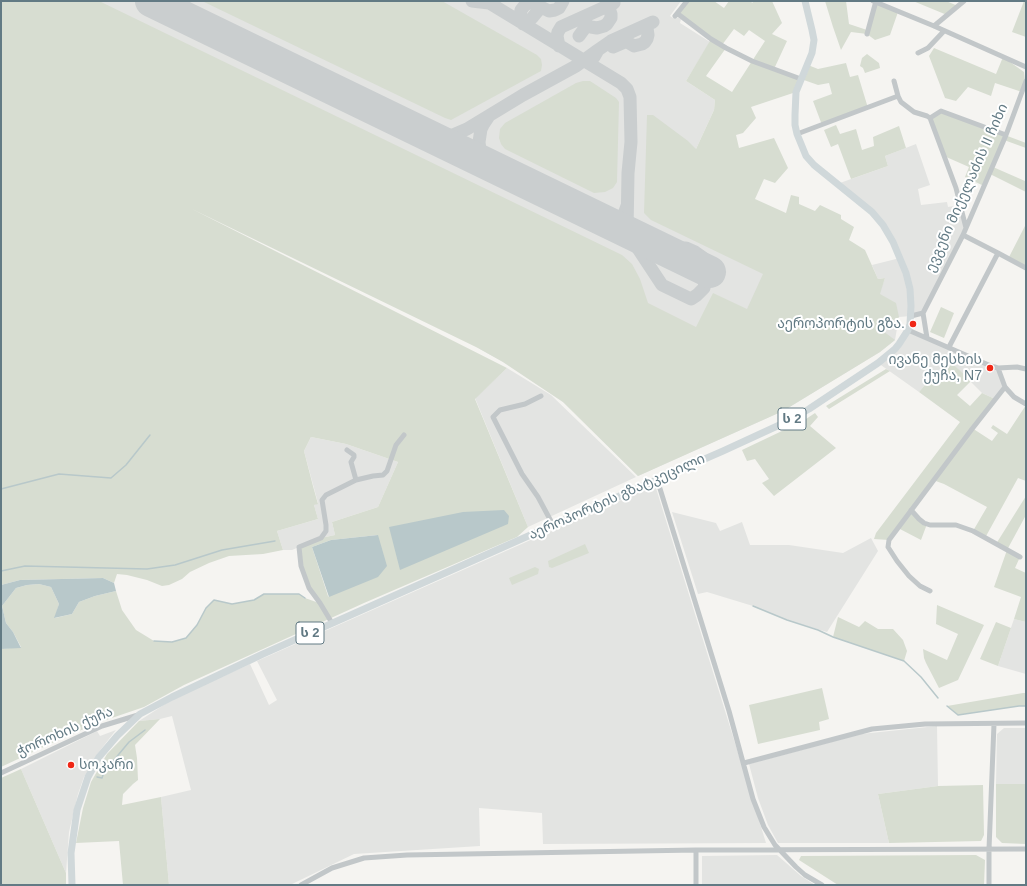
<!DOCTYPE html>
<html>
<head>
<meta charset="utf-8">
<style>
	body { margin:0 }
	#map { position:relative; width:1027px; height:886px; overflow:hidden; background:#f5f4f1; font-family:Helvetica,sans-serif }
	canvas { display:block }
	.frame { position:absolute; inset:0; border:2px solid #627a84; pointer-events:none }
</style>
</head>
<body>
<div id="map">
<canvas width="1027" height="886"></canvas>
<div class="frame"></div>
</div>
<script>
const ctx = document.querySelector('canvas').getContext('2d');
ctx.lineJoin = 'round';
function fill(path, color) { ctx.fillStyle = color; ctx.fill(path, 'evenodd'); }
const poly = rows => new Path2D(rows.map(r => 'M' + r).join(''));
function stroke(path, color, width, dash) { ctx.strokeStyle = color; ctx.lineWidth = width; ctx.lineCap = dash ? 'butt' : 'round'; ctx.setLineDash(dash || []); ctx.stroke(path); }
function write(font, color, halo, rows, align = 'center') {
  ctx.font = font + ' Helvetica,"Noto Sans Georgian",sans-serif'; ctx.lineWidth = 4; ctx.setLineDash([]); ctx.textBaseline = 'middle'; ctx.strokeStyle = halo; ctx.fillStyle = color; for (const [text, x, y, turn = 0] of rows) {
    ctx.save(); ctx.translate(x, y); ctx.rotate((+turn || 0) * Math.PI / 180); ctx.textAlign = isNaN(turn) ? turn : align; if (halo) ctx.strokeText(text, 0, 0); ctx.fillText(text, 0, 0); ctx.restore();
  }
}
fill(poly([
	[1,1,681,1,670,16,673,18,674,16,681,19,680,23,710,42,686,81,715,100,714,110,696,149,715,184,879,294,885,278,878,279,872,265,900,258,883,225,837,184,888,166,885,156,916,144,930,185,918,189,921,205,947,202,948,207,960,205,966,228,923,313,911,316,899,317,895,340,880,352,783,411,638,476,563,402,503,362,478,348],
	[908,330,998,368,1005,387,995,399,982,393,952,363,940,378,935,373,919,392,878,363],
	[507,368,551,395,636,477,528,527,475,398],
	[311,437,346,444,398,462,378,507,332,522,335,535,321,538,292,550,283,550,277,531,318,519,314,505,318,503,304,451],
	[655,485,766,843,543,844,542,813,479,808,480,846,354,854,290,885,169,885,161,797,191,790,172,716,160,719,139,721,173,699,250,664,269,705,277,700,257,661],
	[672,512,716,523,720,531,742,522,750,545,789,545,843,553,871,538,878,551,827,632,787,620,753,606,707,592,698,594],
	[1014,619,1026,622,1026,674,998,666],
	[937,726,938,786,878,794,889,843,778,843,768,825,758,798,749,764,861,734],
	[1004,728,1026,728,1026,784,996,784,997,734],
	[116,730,98,753,84,777,78,794,69,832,66,873,21,769,97,731,100,736],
	[777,855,801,876,815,885,702,885,702,856]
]), '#e3e4e2');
fill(poly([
	[1,1,99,1,622,255,632,264,640,279,648,303,696,327,713,293,747,309,763,274,651,220,644,213,647,115,653,115,688,141,696,149,714,110,715,100,686,81,711,39,678,14,687,1,714,1,724,8,729,1,751,1,752,3,754,1,772,1,782,23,772,34,787,41,774,69,801,79,808,65,818,69,846,63,850,77,858,75,868,108,822,125,813,101,832,94,829,83,818,85,801,79,796,92,751,107,756,118,743,133,736,135,739,148,774,138,788,168,775,183,764,179,755,199,786,213,791,195,799,197,799,204,815,211,820,205,841,215,841,219,854,227,849,240,865,250,878,279,885,278,880,294,896,303,899,317,879,328,895,340,880,352,783,411,638,476,563,402,503,362,478,348,192,209,507,368,475,399,528,527,517,537,364,603,184,685,144,707,100,722,65,737,1,767,1,649,21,647,13,632,6,623,2,606,16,588,27,585,39,584,51,587,59,604,55,618,72,614,79,602,95,596,116,591,122,610,136,630,154,641,172,642,186,638,197,625,206,608,214,600,232,604,254,600,264,594,299,594,305,598,319,603,309,588,301,566,299,547,321,538,335,535,332,522,378,507,398,462,346,444,311,437,304,451,313,486,318,504,314,505,318,519,277,531,283,550,263,554,229,556,209,563,190,572,182,579,169,585,162,586,147,580,127,575,117,574,114,583,103,578,20,580,1,585],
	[734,29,744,36,749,30,765,41,732,92,706,76,726,48,722,45],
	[378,535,329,597,328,596,312,547,331,540],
	[202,1,442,1,537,55,541,59,542,65,541,71,451,120,445,118],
	[825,1,846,1,849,24,867,30,876,2,898,12,890,35,875,40,867,34,851,32,841,50,833,27],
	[913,1,946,1,958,6,947,15],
	[1024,1,1026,1,1026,37,1012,32],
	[934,48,996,74,1003,57,1024,72,1025,81,1022,92,995,83,991,96,968,87,956,101,945,98,929,56],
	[867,54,879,63,880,68,865,73,863,68,860,66,862,58],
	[583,81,590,81,616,98,619,102,617,182,613,188,605,192,594,193,505,149,501,144,499,138,500,129,505,123,576,83],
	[941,111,1026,143,1026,148,1004,140,993,167,1025,181,1026,180,1026,192,990,174,984,186,965,177,969,167,944,156,930,118],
	[836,125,840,134,856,129,862,150,874,146,873,137,899,126,906,148,885,156,888,166,851,179,838,144,831,147,824,130],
	[1026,224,1026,264,1024,267,1008,259],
	[941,307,954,313,944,338,930,332],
	[952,363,971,381,957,395,970,406,982,393,995,399,972,428,992,441,998,433,991,428,993,425,1007,434,1026,405,1026,481,1018,478,985,538,973,531,987,507,944,484,933,480,911,510,927,524,921,540,898,528,889,540,874,539,876,533,960,422,919,392,935,373,940,378],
	[886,369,890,371,829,409,826,406],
	[815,413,818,417,810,426,836,448,774,496,762,483,769,479,755,459,747,461,742,450,803,421],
	[1026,496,1026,515,1007,550,1020,557,1015,568,1026,573,1026,622,1014,619,1021,597,994,587,1007,550,996,544],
	[585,544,589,553,552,568,549,567,548,561],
	[535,567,539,569,538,574,512,585,509,578],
	[937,605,984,625,958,680,939,688,926,663,924,658,923,649,947,660,958,634,936,624],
	[838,617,859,627,865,621,878,629,893,629,903,640,907,651,904,661,833,637],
	[996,622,1011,628,998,666,980,659],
	[822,688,829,719,819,722,820,730,758,744,749,705],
	[1023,693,1026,693,1026,706,1019,706,958,715,947,706],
	[160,719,135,745,137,758,138,780,133,784,123,794,122,805,161,797,169,885,123,885,119,841,76,843,83,808,91,782,107,754,139,721],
	[21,769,66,873,66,885,1,885,1,778],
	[996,784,1026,784,1026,844,1002,843,996,837],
	[983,785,984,835,981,841,889,843,878,794,938,786],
	[976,855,985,860,984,885,838,885,799,860,801,856]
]), '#d7ddd1');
fill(poly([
	[504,510,509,516,508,524,400,570,389,527,463,512],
	[378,535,387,566,378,577,329,597,312,547,331,540],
	[103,578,114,583,116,591,95,596,79,602,72,614,54,618,59,604,51,587,39,584,27,585,16,588,2,606,6,623,13,632,21,648,1,649,1,585,20,580]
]), '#b8c8ca');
stroke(poly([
	[1,489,59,474,111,478,126,465,150,435],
	[1,571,25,566,147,569,175,565,222,550,275,541],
	[753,606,787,620,818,630,833,637,904,661,921,677,938,698],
	[154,641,172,642,186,638,197,625,206,608,214,600,232,604,254,600,264,594,299,594,305,598],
	[947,706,958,715,1019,706,1026,706],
	[97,777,102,778,104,772,129,742,145,730]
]), '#b8c8ca', 1.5);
stroke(poly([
	[472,1,489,3,488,1],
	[486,1,621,83,627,89,630,97,631,142,628,173,627,232,662,285,691,299,697,295,704,288,707,270,702,257,695,252,686,248,677,249,667,251],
	[532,18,541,7,549,11,555,10,559,8,563,1],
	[523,24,520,17,521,10,525,5,532,1],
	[579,36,587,25,591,27,597,28,604,26,607,24,611,18,611,14,610,11,607,6],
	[559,46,557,36,558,32,561,27,614,3],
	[613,47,627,41,629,43,634,46,642,44,645,42,647,39,648,35,647,28,644,26],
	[594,57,598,50,611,41,653,22],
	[489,116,483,125,481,129,479,142,480,150,483,157,488,163,494,167],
	[420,131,434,137,442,137,453,135,467,129,523,95,576,66,598,50],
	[593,216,607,221,612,221,619,219,624,214,627,206]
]), '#cacecf', 13);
stroke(poly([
	[151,1,710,272]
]), '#cacecf', 32);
stroke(poly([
	[873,1,934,26,1026,67],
	[678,14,711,39,726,48,752,61,801,79],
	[675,16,687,1],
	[934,26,964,1],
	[867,34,876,1],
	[918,53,928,48,944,31],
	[894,81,898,96,901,102,914,112,927,116,930,118,956,188,966,228],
	[930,118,941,111,1006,135],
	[797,134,898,96],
	[963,235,998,253],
	[923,313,927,338],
	[911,316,923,313,963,235,1006,135,1026,81],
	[908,330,991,366,998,368,1017,367,1026,369],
	[949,347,998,253,1026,268],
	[998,368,1005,387,1014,397,1026,404],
	[541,396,525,404,500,410,493,417,522,474,538,497,553,525],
	[347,450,354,455,354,457,351,462,356,480],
	[657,479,729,711,753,799,764,827,775,845,796,867,805,875,822,885],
	[911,510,919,519,924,523,930,525,956,525,973,531,1020,557],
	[930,591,920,586,909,576,897,561,888,547,889,540,972,429,1005,387],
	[332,623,320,603,309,588,301,566,299,547,321,538,326,531,326,525,322,500,326,495,356,480,373,476,383,475,387,471,396,445,404,435],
	[744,763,872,729,925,724,1026,723],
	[1,773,102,726,138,715],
	[696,850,696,885],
	[301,885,332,868,364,858,407,855,696,850,1026,849],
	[989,885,989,849,994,724]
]), '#c2c7c9', 5);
stroke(poly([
	[72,885,71,853,77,810,88,777,99,757,117,736,140,714,172,697,263,654,553,525,723,451,786,422,809,409,878,363,895,349,899,344,908,330,910,324,911,306,910,289,906,273,893,242,883,225,872,212,814,165,806,156,797,134,795,125,795,115,796,92,812,53,814,40,812,30,805,1]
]), '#d0d8da', 7);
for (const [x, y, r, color] of [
	[913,324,4,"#f02716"],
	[990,368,4,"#f02716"],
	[71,765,4,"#f02716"]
]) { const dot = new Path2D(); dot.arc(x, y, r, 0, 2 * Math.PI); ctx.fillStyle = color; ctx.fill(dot); stroke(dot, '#fff', 1.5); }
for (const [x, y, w] of [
	[792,419,28],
	[310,633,28]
]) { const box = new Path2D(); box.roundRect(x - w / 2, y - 11, w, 22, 3); ctx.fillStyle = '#fff'; ctx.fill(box); stroke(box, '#627a84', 1); }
write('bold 13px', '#627a84', null, [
	["ს 2",792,419],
	["ს 2",310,633]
]);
write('14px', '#627a84', '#fff', [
	["ევგენი მიქელაძის II ჩიხი",967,188,-66],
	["აეროპორტის გზატკეცილი",617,497,-24],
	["ჭოროხის ქუჩა",65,732,-24]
]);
write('14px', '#627a84', '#fff', [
	["აეროპორტის გზა.",905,324],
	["ივანე მესხის",982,360],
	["ქუჩა, N7",982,376],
	["სოკარი",79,765,"left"]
], 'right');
</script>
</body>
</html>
